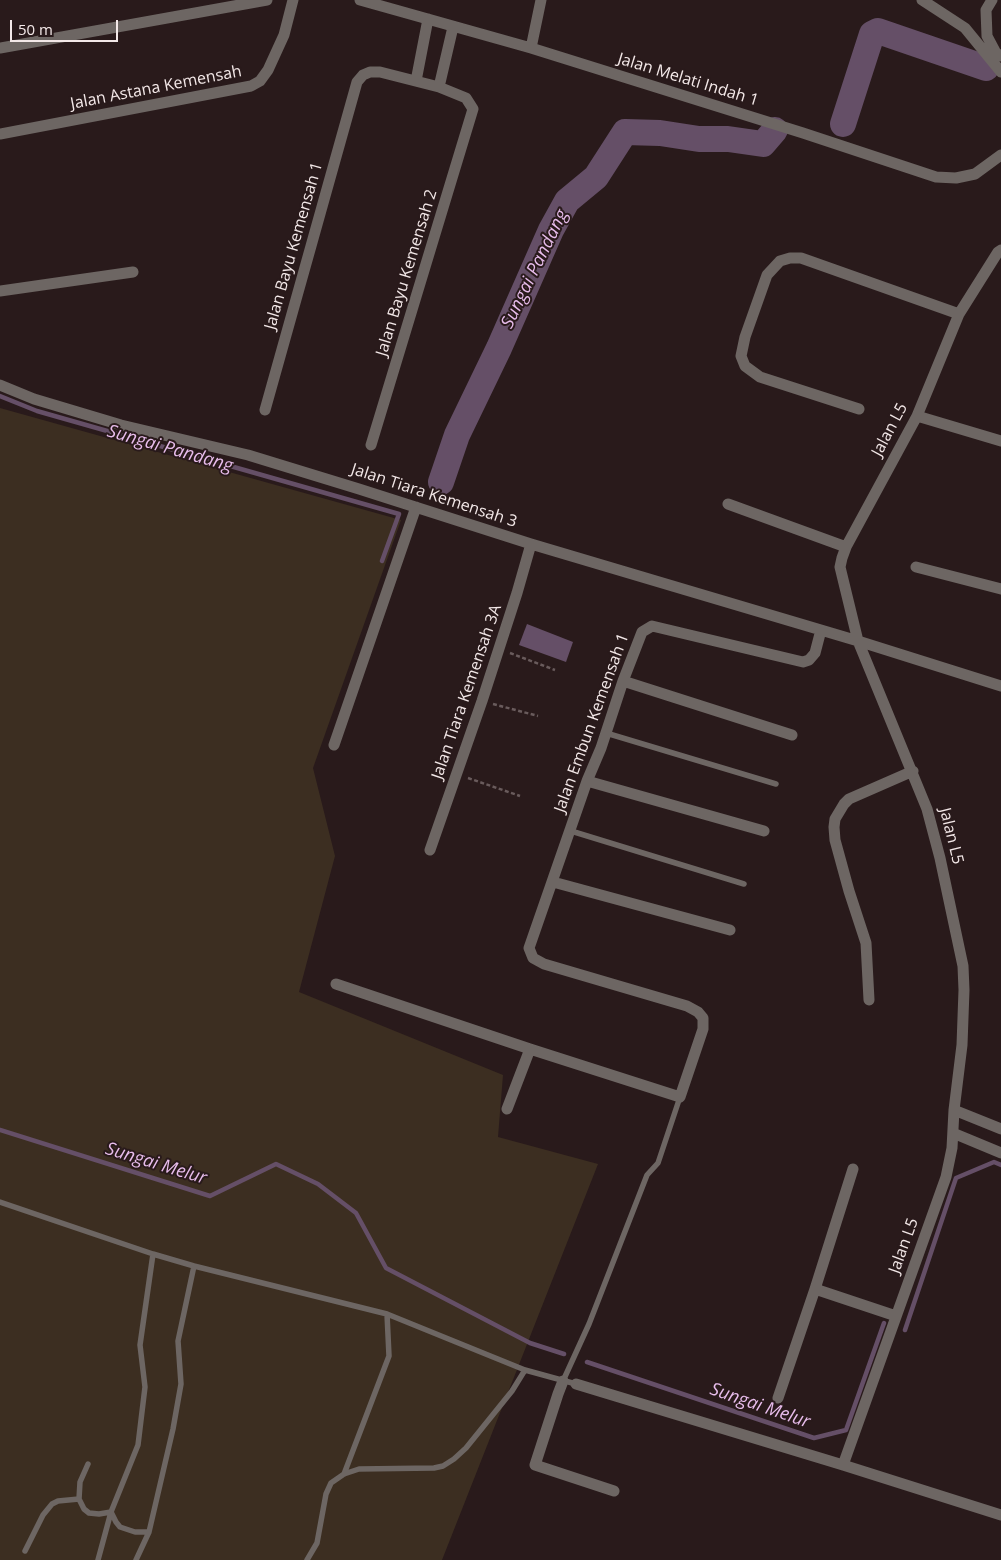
<!DOCTYPE html>
<html>
<head>
<meta charset="utf-8">
<style>
	body { margin:0 }
	#map { position:relative; width:1001px; height:1560px; overflow:hidden; background:#291a1b; font-family:"Open Sans",sans-serif }
	canvas { display:block }
	.scale { position:absolute; left:10px; top:20px; width:108px; height:22px; box-sizing:border-box; border:2px solid #f3e8e8; border-top:0; padding-left:6px; font-size:15px; line-height:18px; white-space:nowrap; color:#f3e8e8; -webkit-text-stroke:4px #291a1b; paint-order:stroke }
</style>
</head>
<body>
<div id="map">
<canvas width="1001" height="1560"></canvas>
<div class="scale">50 m</div>
</div>
<script>
const ctx = document.querySelector('canvas').getContext('2d');
ctx.lineJoin = 'round';
function fill(path, color) { ctx.fillStyle = color; ctx.fill(path, 'evenodd'); }
const poly = rows => new Path2D(rows.map(r => 'M' + r).join(''));
function stroke(path, color, width, dash) { ctx.strokeStyle = color; ctx.lineWidth = width; ctx.lineCap = dash ? 'butt' : 'round'; ctx.setLineDash(dash || []); ctx.stroke(path); }
function write(font, color, halo, rows, align = 'center') {
  ctx.font = font + ' "Open Sans",sans-serif'; ctx.lineWidth = 4; ctx.setLineDash([]); ctx.textBaseline = 'middle'; ctx.strokeStyle = halo; ctx.fillStyle = color; for (const [text, x, y, turn = 0] of rows) {
    ctx.save(); ctx.translate(x, y); ctx.rotate((+turn || 0) * Math.PI / 180); ctx.textAlign = isNaN(turn) ? turn : align; if (halo) ctx.strokeText(text, 0, 0); ctx.fillText(text, 0, 0); ctx.restore();
  }
}
fill(poly([
	[0,408,401,520,313,768,335,856,299,992,503,1075,498,1137,598,1164,442,1560,0,1560]
]), '#3c2e21');
fill(poly([
	[527,624,573,642,566,662,519,645]
]), '#654f67');
stroke(poly([
	[0,396,37,411,399,514,382,561],
	[0,1130,210,1196,276,1164,318,1184,356,1213,386,1268,530,1343,564,1354],
	[905,1330,956,1178,994,1162,1001,1165],
	[587,1362,814,1438,846,1430,884,1323]
]), '#654f67', 4.5);
stroke(poly([
	[843,124,872,34,878,31,986,68],
	[441,482,457,435,499,348,551,230,567,201,596,177,625,132,660,133,699,139,728,139,763,144,775,130]
]), '#654f67', 26);
stroke(poly([
	[510,653,555,670],
	[493,704,538,716],
	[468,778,520,796]
]), '#695b5c', 2.5, [4, 2.5]);
stroke(poly([
	[606,733,776,784],
	[571,831,744,884],
	[0,1202,153,1254,194,1266,387,1314,525,1370,576,1384],
	[563,1381,589,1324,647,1175,658,1163,680,1097],
	[88,1464,80,1482,79,1499,84,1509,89,1513,99,1514,111,1512,116,1522,120,1527,135,1532,149,1532],
	[344,1474,389,1356,387,1314],
	[25,1551,43,1515,52,1504,58,1501,79,1499],
	[98,1560,111,1512,138,1445,145,1387,140,1345,153,1254],
	[136,1560,149,1532,173,1429,181,1384,178,1341,194,1266],
	[307,1560,317,1543,326,1494,331,1483,344,1474,359,1469,434,1468,443,1466,454,1459,466,1448,512,1391,525,1370]
]), '#6d6663', 5.5);
stroke(poly([
	[360,0,531,48,803,133,936,177,956,178,975,174,1001,155],
	[922,0,965,28,1001,72],
	[992,0,986,10,987,36,996,53,1001,56],
	[0,48,267,0],
	[531,48,541,0],
	[416,81,428,19],
	[439,87,453,27],
	[0,134,251,86,260,81,268,70,284,35,293,0],
	[0,291,133,272],
	[0,385,34,399,121,425,248,455,359,489,531,544,858,641,1001,686],
	[859,409,760,377,745,366,741,356,745,337,767,275,780,261,790,258,801,258,959,314],
	[265,410,357,82,363,75,370,72,380,72,439,87,466,98,473,109,371,445],
	[917,416,1001,441],
	[728,504,846,547],
	[916,567,1001,589],
	[623,681,792,735],
	[334,745,416,507],
	[587,781,764,831],
	[430,850,482,701,517,593,531,544],
	[553,882,730,930],
	[336,984,530,1049,680,1097,703,1029,703,1018,698,1012,687,1006,544,964,533,958,529,948,587,781,601,748,623,681,642,632,652,626,803,662,809,660,815,653,821,630],
	[869,1000,866,943,849,891,835,840,834,827,835,819,844,804,849,799,913,771],
	[507,1109,530,1049],
	[954,1110,1001,1129],
	[953,1133,1001,1153],
	[815,1289,896,1316],
	[563,1381,558,1394,535,1465,614,1491],
	[576,1384,843,1465,1001,1515],
	[778,1398,815,1289,853,1169],
	[843,1465,946,1177,952,1148,954,1110,962,1045,964,990,963,966,940,858,927,809,858,641,840,567,842,558,846,547,917,416,959,314,998,252,1001,250]
]), '#6d6663', 11);
write('16px', '#f3e8e8', '#291a1b', [
	["Jalan Melati Indah 1",688,80,17],
	["Jalan Astana Kemensah",156,88,-11],
	["Jalan Bayu Kemensah 1",294,246,-74],
	["Jalan Bayu Kemensah 2",407,273,-73],
	["Jalan L5",890,430,-62],
	["Jalan Tiara Kemensah 3",434,496,18],
	["Jalan Tiara Kemensah 3A",467,692,-71],
	["Jalan Embun Kemensah 1",592,723,-70],
	["Jalan L5",951,836,76],
	["Jalan L5",904,1246,-70]
]);
write('italic 18px', '#e7bceb', '#291a1b', [
	["Sungai Pandang",535,269,-64],
	["Sungai Pandang",170,449,16],
	["Sungai Melur",156,1164,17],
	["Sungai Melur",760,1406,19]
]);
</script>
</body>
</html>
